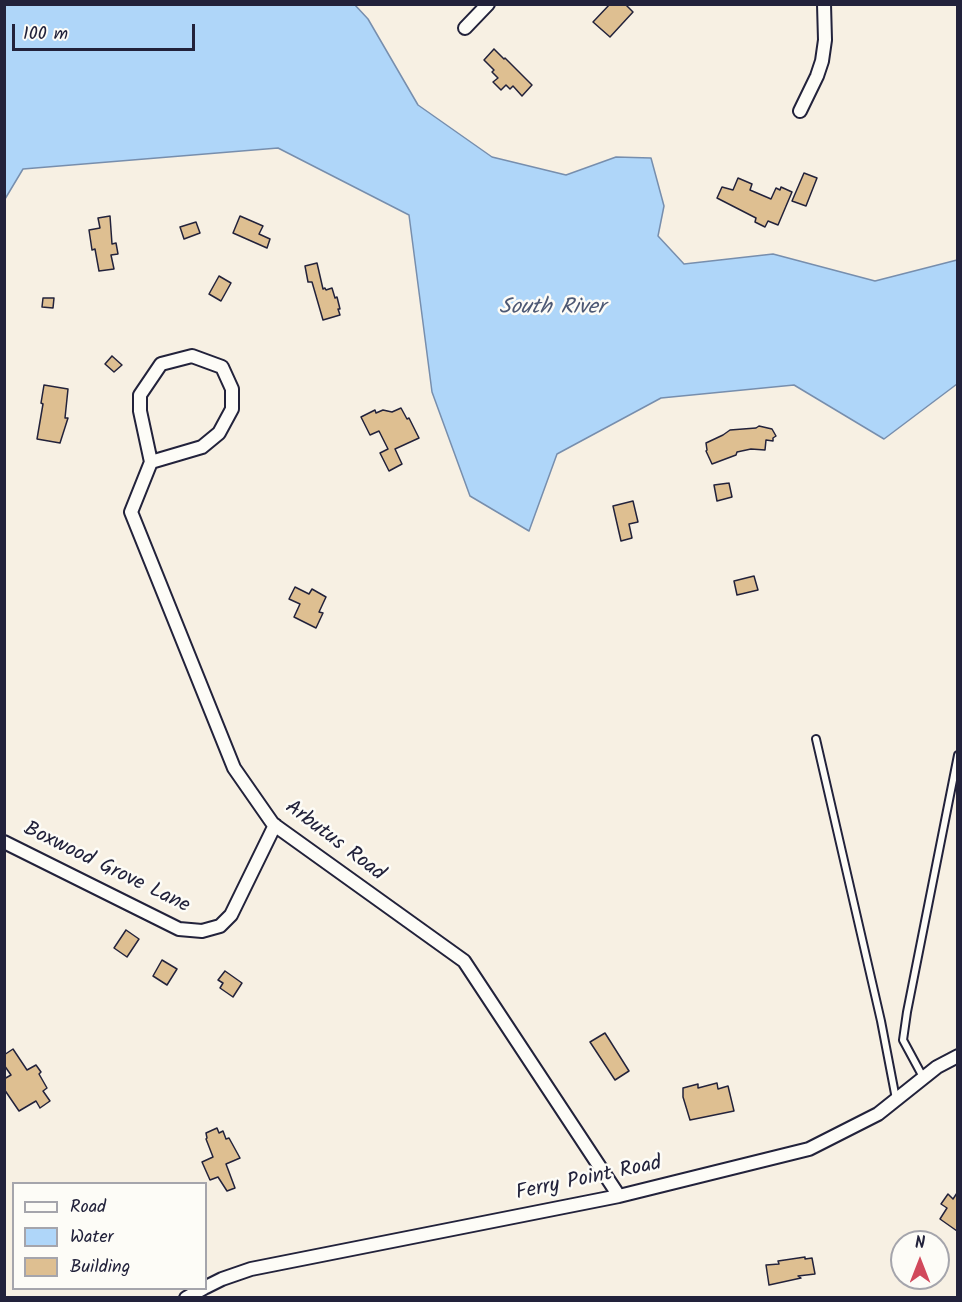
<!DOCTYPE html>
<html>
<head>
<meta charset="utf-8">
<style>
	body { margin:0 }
	#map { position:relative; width:962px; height:1302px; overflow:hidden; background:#f7f0e3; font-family:Kalam,sans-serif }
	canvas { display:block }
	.frame { position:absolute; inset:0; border:6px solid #22223b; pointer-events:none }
	.legend { position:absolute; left:12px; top:1182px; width:195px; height:108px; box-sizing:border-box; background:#fdfcf7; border:2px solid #a5a5ac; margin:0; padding:8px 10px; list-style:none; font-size:18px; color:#22223b }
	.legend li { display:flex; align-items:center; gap:12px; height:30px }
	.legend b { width:30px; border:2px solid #a5a5ac }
	.north { position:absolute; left:890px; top:1230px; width:60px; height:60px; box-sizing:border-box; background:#fdfcf7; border:2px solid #a5a5ac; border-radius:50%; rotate:0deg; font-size:16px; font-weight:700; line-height:24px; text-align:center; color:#22223b }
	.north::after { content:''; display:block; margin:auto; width:21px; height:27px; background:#d1495b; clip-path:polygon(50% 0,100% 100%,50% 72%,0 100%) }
	.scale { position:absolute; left:12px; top:24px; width:183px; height:27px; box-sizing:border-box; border:3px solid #22223b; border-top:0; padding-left:8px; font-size:18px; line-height:21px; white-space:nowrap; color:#22223b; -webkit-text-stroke:4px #fdfcf7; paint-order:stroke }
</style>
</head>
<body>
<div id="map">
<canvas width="962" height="1302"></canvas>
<div class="frame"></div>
<ul class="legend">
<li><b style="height:8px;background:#fdfcf7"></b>Road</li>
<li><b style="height:16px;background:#afd6f9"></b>Water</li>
<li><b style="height:16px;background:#debf91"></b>Building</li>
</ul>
<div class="north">N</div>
<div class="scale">100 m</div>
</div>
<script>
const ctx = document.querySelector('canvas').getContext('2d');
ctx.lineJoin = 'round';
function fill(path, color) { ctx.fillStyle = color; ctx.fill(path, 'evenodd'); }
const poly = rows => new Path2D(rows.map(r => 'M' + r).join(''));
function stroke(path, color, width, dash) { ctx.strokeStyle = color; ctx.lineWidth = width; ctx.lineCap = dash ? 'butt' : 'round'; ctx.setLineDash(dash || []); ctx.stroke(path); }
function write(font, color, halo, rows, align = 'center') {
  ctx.font = font + ' Kalam,sans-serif'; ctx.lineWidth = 5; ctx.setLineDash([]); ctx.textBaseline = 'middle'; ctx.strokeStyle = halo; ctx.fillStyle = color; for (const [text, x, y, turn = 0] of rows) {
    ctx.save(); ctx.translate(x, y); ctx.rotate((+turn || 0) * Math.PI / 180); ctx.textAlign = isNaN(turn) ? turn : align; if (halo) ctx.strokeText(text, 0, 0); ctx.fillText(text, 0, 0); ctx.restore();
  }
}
const water = poly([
	[5,4,355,5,368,19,418,105,492,157,566,175,616,157,651,158,664,206,658,236,684,264,773,254,875,281,957,260,957,384,884,439,794,385,661,398,557,454,529,531,470,496,432,392,409,215,278,148,23,169,5,199,5,4]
]);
fill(water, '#afd6f9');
stroke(water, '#778ead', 1.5);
const building = poly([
	[610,4,625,4,633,12,610,37,593,22,610,4],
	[494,49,504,59,505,58,532,85,522,96,513,86,510,89,506,85,501,90,493,82,498,78,492,72,494,70,484,60,494,49],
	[804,173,817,178,806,206,792,201,804,173],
	[738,178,752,184,750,190,771,199,776,188,780,190,781,187,792,192,778,225,768,221,765,227,755,222,756,218,717,198,722,187,733,190,738,178],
	[110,216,112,244,116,243,118,254,111,255,114,269,99,271,95,249,92,250,89,230,100,228,98,218,110,216],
	[240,216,263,226,259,234,270,239,267,248,233,233,240,216],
	[196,222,200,233,184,239,180,227,196,222],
	[317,263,323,289,325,288,326,290,332,288,335,298,337,297,340,309,338,309,340,315,323,320,312,282,308,282,305,266,317,263],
	[219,276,231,283,221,301,209,294,219,276],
	[43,298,54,298,53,308,42,307,43,298],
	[112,356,122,365,114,372,105,364,112,356],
	[44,385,68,389,65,418,68,418,60,443,37,439,43,404,41,403,44,385],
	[401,408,407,419,409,418,419,438,395,449,402,464,389,471,380,453,388,449,379,431,370,435,361,417,375,410,376,413,383,410,392,412,401,408],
	[759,426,772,429,776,436,773,438,773,441,766,440,765,450,751,449,737,452,736,455,712,464,706,451,707,450,706,443,723,435,730,430,756,428,759,426],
	[729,483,732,497,717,501,714,485,729,483],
	[633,501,638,522,629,524,632,538,621,541,613,506,633,501],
	[754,576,758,590,737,595,734,581,754,576],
	[295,587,309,594,312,589,326,597,319,612,323,613,316,628,294,617,300,604,289,599,295,587],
	[126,930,139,939,127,957,114,948,126,930],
	[162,960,177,969,167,985,153,976,162,960],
	[225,971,242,983,233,997,220,988,223,983,218,980,225,971],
	[605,1033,629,1071,615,1080,590,1042,605,1033],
	[13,1049,27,1070,36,1065,41,1072,39,1074,47,1088,43,1091,50,1101,40,1108,36,1101,19,1111,4,1089,4,1079,11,1075,4,1065,4,1055,13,1049],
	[717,1083,718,1089,728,1086,734,1111,690,1120,683,1097,683,1088,698,1084,698,1088,717,1083],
	[217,1128,219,1133,223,1131,226,1139,229,1138,240,1158,226,1164,235,1188,227,1191,218,1177,210,1180,202,1162,213,1157,206,1139,207,1138,206,1133,217,1128],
	[957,1193,957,1231,940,1219,947,1208,941,1204,948,1194,953,1199,957,1193],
	[805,1257,805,1259,812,1258,815,1274,798,1276,801,1278,769,1285,766,1265,779,1264,778,1261,805,1257]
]);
fill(building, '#debf91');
stroke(building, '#22223b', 1.5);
const lane = poly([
	[816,739,881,1021,896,1099],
	[923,1077,903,1040,907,1012,958,755]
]);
const street = poly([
	[465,28,488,4],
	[800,111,817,76,822,61,825,40,824,4],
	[151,462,202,447,219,433,232,409,232,389,222,367,192,356,161,364,140,395,140,411,151,462,131,512,234,768,273,824,464,961,619,1196],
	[4,842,179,929,202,931,220,926,231,915,275,825],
	[206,1287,222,1279,251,1269,619,1196,809,1149,878,1114,937,1067,958,1056],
	[186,1298,204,1288]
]);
stroke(lane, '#22223b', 10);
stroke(street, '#22223b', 16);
stroke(lane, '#fdfcf7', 6);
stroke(street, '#fdfcf7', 12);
write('21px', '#22223b', '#fdfcf7', [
	["Arbutus Road",334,842,37],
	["Boxwood Grove Lane",106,869,26],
	["Ferry Point Road",589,1180,-12]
]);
write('italic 22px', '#4c5874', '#fdfcf7', [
	["South River",552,309]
]);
</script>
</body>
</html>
